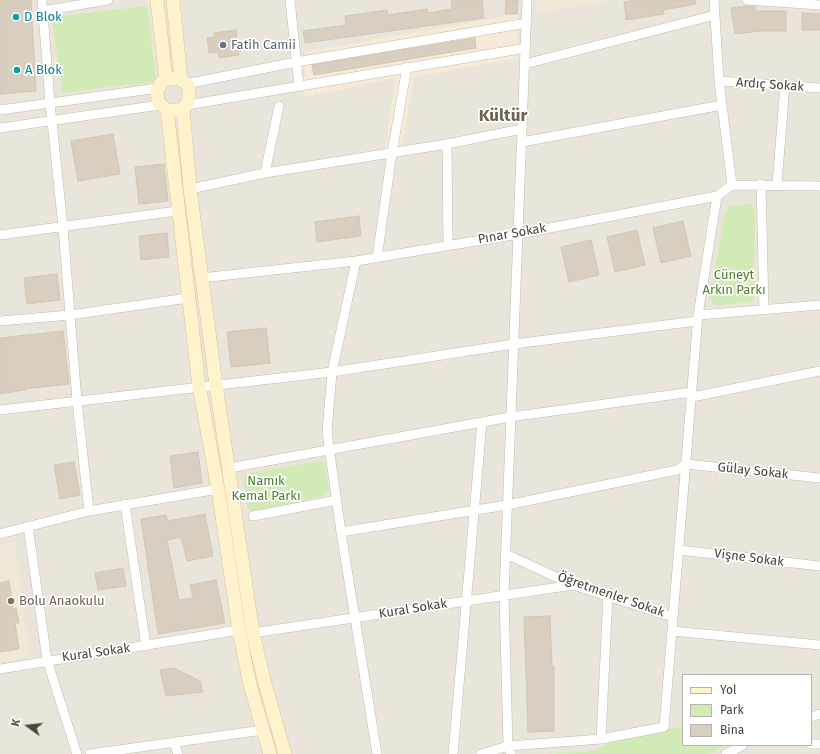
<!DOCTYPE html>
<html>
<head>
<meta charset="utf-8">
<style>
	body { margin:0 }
	#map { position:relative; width:820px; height:754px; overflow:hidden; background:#f6f3ec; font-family:"Fira Sans",sans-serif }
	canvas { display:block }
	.legend { position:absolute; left:682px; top:674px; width:130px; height:72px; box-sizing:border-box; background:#fff; border:1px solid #b7b4b0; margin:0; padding:5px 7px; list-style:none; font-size:12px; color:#4b4439 }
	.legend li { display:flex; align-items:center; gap:8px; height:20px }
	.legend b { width:20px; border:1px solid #b7b4b0 }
	.north { position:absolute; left:8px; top:706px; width:40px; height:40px; -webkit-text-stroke:3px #fff; paint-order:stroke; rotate:285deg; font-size:11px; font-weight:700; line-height:16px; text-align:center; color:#4b4439 }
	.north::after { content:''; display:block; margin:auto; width:14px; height:18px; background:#4b4439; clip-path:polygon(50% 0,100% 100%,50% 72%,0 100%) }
</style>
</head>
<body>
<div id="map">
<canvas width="820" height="754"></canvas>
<ul class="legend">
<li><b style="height:5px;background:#fff3cd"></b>Yol</li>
<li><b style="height:11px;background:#d2eab5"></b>Park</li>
<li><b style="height:11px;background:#d8cfc1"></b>Bina</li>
</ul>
<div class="north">K</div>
</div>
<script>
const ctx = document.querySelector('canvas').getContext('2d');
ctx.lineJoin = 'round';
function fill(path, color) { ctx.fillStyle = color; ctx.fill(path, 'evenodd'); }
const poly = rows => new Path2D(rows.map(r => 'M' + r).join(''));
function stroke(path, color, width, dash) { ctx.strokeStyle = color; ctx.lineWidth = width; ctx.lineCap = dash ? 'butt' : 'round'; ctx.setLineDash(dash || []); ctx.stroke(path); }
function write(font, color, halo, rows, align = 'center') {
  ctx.font = font + ' "Fira Sans",sans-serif'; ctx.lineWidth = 3.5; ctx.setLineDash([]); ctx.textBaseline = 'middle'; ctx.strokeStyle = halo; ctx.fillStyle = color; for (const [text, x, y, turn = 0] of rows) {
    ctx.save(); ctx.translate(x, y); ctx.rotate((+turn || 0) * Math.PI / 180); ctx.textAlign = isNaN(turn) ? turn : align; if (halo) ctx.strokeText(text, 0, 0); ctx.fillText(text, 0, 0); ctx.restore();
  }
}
fill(poly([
	[0,0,820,0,820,754,0,754],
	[683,675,811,675,811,745,683,745]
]), '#eae5da');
fill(poly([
	[518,14,517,58,414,77,402,146,385,148,396,78,304,97,305,52]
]), '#f7ead8');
fill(poly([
	[537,0,616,0,537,13],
	[15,541,30,658,0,662,0,545]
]), '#efe8d6');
fill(poly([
	[147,6,156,81,62,93,52,17],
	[751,204,755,208,754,297,751,302,715,306,710,299,724,217,729,206],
	[320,461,325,464,329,491,324,496,252,511,248,508,243,479,247,474],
	[683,726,683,745,725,745,710,754,545,754,594,751,604,745]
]), '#d2eab5');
fill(poly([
	[276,71,273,78,216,90,213,88,215,83],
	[271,81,276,82,272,87,213,98,218,91]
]), '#e5e3e0');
const building = poly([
	[0,0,31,0,36,91,0,94,0,0],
	[460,0,482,0,484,18,305,43,303,31,346,25,345,16,387,10,388,15,427,9,428,13,452,9,451,1,460,0],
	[506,0,518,0,517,14,505,14,506,0],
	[635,0,695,0,696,4,663,10,664,14,626,20,624,2,635,0],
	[747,6,755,7,755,11,786,11,786,31,761,31,735,34,731,8,747,6],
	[802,13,820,14,820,30,802,30,802,13],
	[236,30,239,55,219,58,218,52,209,53,207,38,214,37,214,33,236,30],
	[475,38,476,48,314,75,312,65,475,38],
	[113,134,120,174,78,181,71,141,113,134],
	[164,164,168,201,139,204,135,167,164,164],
	[359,216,361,236,317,242,315,222,359,216],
	[683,221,691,256,661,263,653,228,683,221],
	[637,230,645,265,615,272,607,237,637,230],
	[167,233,169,257,141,260,139,236,167,233],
	[591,240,599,275,569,282,561,247,591,240],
	[57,274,60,300,27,304,24,278,57,274],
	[266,328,270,363,231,367,227,332,266,328],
	[63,331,69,384,25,389,25,390,0,394,0,338,63,331],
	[198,452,202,483,174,488,170,456,198,452],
	[74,462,80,495,60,499,54,465,74,462],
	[205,514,213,556,187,561,181,537,167,540,179,600,193,598,190,585,216,580,225,623,158,634,141,519,166,515,168,521,205,514],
	[123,568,126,586,98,590,95,573,123,568],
	[9,581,13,609,16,608,19,623,15,623,19,649,0,652,0,583,9,581],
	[550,616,552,666,554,666,554,731,528,732,524,617,550,616],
	[174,668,200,681,203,692,166,696,160,670,174,668]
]);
fill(building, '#d8cfc1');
stroke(building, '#d3c7b4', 1);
const minor = poly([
	[42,0,50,103,63,227,77,401,89,511],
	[290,0,299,86],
	[714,0,719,81,732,185],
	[747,0,820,5],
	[42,11,108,0],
	[525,64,715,15],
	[719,81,820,88],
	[186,84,296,62,527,23],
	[187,105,526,48],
	[0,110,158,88],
	[0,128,160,105],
	[522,142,722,105],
	[447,144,448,245],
	[265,173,279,106],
	[761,184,764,309],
	[777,184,785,85],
	[190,189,265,173,447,144,522,129],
	[0,235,177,211],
	[377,258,392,153,407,67],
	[356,261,332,372,327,432,341,532,377,754],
	[201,278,356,261,518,234,717,196,732,185,820,186],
	[698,315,820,305],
	[0,321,70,315,188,298],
	[692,397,820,371],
	[0,410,332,372,514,344,697,321],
	[229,468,510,417,692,392],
	[125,504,146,646],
	[253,516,337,500],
	[28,526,47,660,77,754],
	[341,532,507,505,677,470,686,464,820,478],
	[0,534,89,511,218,489],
	[679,550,820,566],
	[506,554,573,585,673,617],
	[608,595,601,739,664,727,698,315,717,196],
	[672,631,820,645],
	[253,633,573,585],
	[0,669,239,630],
	[811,717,820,714],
	[174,742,178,754],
	[811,744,820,744],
	[90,754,263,730],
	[453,754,482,422],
	[481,754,508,746,601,739],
	[511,754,508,746,504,595,527,0],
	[726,754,743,745]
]);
const secondary = poly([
	[157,0,166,80],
	[173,0,181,80],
	[183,109,172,111,167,110,158,102,157,91,162,82,167,79,178,78,187,84,189,89,189,100,183,109,190,189,216,385,253,633,264,680,285,754],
	[167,110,199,386,218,489,239,630,250,685,270,754]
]);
stroke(minor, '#c2bbae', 10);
stroke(secondary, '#d6c79b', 14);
stroke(minor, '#fff', 9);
stroke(secondary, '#fff3cd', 13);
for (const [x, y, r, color] of [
	[16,17,4,"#0f9aa8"],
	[223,45,4,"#6b7280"],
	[17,70,4,"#0f9aa8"],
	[11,601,4,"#8d6e63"]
]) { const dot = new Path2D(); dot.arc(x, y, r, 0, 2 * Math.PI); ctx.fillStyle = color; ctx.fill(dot); stroke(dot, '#fff', 1.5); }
write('13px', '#0d838f', '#fff', [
	["D Blok",24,17],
	["A Blok",25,70]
], 'left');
write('13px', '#5b616d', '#fff', [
	["Fatih Camii",231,45]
], 'left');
write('13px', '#4b4439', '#fff', [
	["Ardıç Sokak",770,85,4],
	["Pınar Sokak",512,234,-10],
	["Gülay Sokak",753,471,6],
	["Vişne Sokak",749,558,7],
	["Öğretmenler Sokak",611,595,19],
	["Kural Sokak",413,609,-9],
	["Kural Sokak",96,653,-8]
]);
write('13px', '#4a7f2a', '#fff', [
	["Cüneyt",734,275],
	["Arkın Parkı",734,290],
	["Namık",266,481],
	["Kemal Parkı",266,496]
]);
write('13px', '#785e54', '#fff', [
	["Bolu Anaokulu",19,601]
], 'left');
write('bold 17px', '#6e6250', '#fff', [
	["Kültür",503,116]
]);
</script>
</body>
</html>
